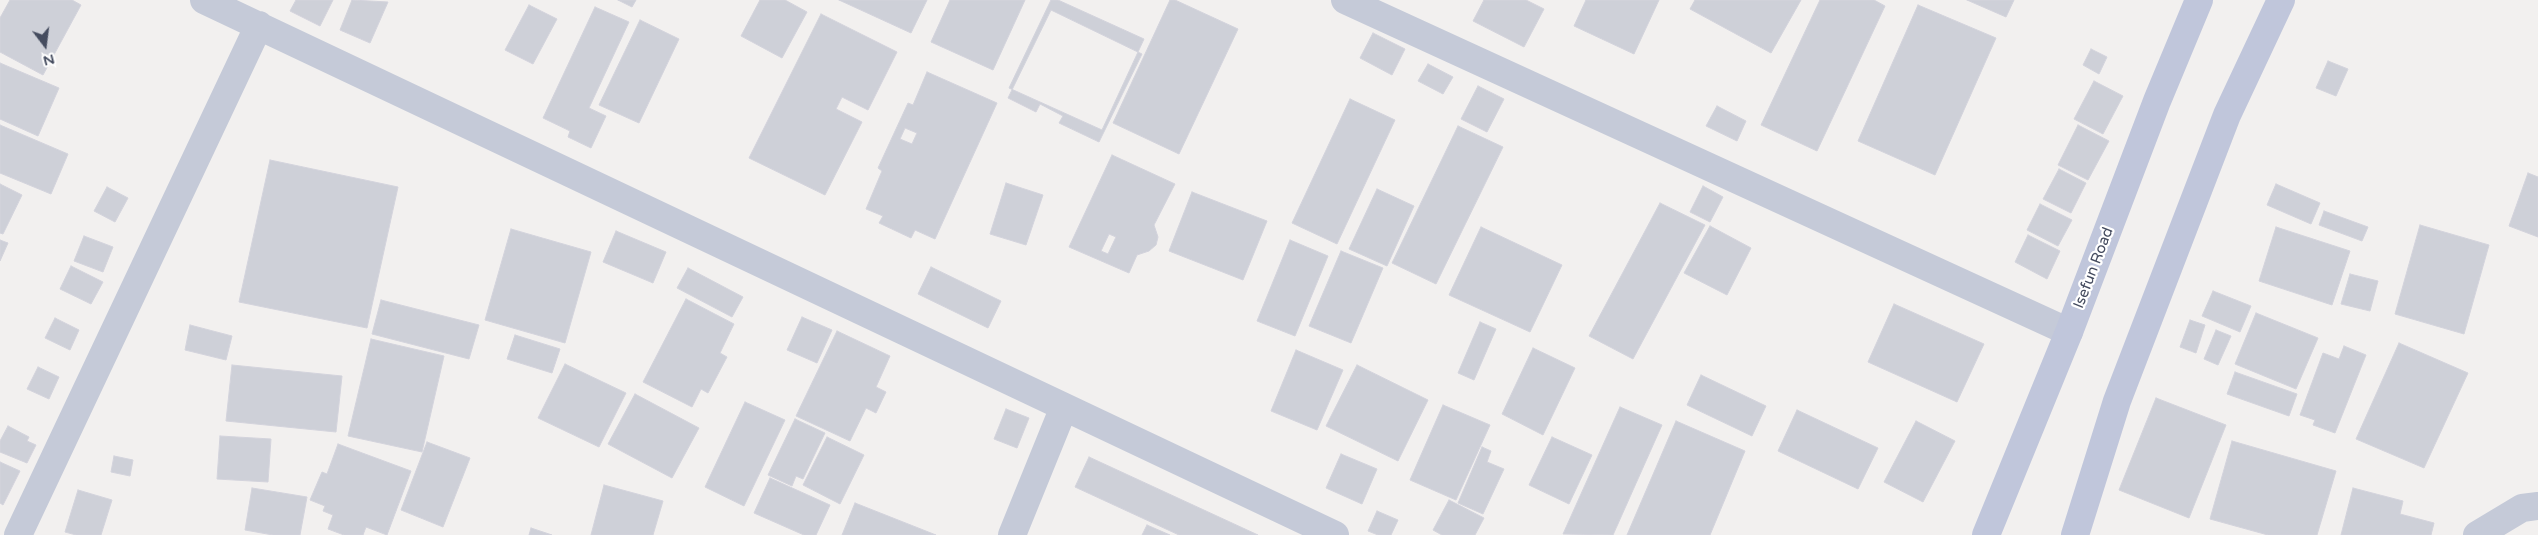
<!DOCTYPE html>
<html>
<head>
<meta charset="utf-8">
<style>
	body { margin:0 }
	#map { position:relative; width:2538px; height:535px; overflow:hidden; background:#f2f0ef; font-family:"Varela Round",sans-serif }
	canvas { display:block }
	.north { position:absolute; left:20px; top:20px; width:50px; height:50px; -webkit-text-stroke:4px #fff; paint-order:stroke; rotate:165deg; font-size:14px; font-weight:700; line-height:20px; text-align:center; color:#454c5f }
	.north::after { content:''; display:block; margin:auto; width:18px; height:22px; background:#454c5f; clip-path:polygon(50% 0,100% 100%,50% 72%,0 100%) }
</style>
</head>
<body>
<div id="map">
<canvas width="2538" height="535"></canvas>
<div class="north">N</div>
</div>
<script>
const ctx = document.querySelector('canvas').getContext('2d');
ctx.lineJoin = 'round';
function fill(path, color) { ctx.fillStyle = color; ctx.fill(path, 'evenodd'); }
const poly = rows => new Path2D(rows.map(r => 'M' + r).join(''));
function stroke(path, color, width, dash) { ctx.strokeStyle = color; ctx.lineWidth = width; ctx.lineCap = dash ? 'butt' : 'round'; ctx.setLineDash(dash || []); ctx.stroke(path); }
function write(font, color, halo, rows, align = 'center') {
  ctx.font = font + ' "Varela Round",sans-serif'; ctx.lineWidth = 4.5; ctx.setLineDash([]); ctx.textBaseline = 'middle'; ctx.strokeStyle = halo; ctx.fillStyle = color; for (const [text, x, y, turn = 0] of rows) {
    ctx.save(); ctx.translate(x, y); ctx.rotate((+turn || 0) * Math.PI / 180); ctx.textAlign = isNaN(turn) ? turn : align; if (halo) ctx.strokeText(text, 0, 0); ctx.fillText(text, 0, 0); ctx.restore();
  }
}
const building = poly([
	[10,0,72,0,81,5,43,75,0,52,0,18,10,0],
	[296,0,333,0,320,26,290,11,296,0],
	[352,0,388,2,370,43,340,30,352,0],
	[618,0,636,0,632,7,618,0],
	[760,0,785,0,807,12,782,58,741,36,760,0],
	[839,0,927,0,911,33,839,0],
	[950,0,1025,0,993,70,931,42,950,0],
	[1051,0,1058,0,1144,39,1102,130,1009,88,1051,0],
	[1170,0,1175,0,1238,29,1179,154,1113,123,1170,0],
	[1484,0,1526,0,1544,9,1524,47,1473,21,1484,0],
	[1586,0,1659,0,1634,54,1574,26,1586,0],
	[1695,0,1801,0,1771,53,1690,9,1695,0],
	[1820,0,1874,0,1885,6,1817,151,1761,125,1820,0],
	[1967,0,2014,0,2006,17,1967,0],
	[529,5,557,19,533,64,505,50,529,5],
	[1918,5,1996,38,1935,175,1858,141,1918,5],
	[595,7,629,22,589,108,606,116,591,148,568,137,570,131,543,118,595,7],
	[1051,10,1142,54,1099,142,1059,123,1063,116,1040,104,1036,112,1008,98,1051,10],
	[821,14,897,52,868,110,842,97,836,109,862,122,825,195,749,158,821,14],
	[640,20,679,39,639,123,599,105,640,20],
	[1373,33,1405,49,1392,75,1360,58,1373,33],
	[2091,49,2107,57,2099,74,2083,65,2091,49],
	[2328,61,2348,69,2336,96,2316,88,2328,61],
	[0,63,59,88,38,136,0,119,0,63],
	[1428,64,1453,77,1443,94,1418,81,1428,64],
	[927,72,997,103,935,239,915,230,911,238,879,223,883,216,866,209,882,171,878,168,908,103,913,105,927,72],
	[905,128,917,133,912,144,900,139,905,128],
	[2094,81,2123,96,2103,134,2074,119,2094,81],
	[1478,86,1504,99,1487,132,1461,119,1478,86],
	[1350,99,1395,120,1337,244,1292,223,1350,99],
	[1717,106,1746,121,1737,141,1706,126,1717,106],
	[0,125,68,154,51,194,0,173,0,125],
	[2078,125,2109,141,2088,180,2058,165,2078,125],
	[1458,126,1503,147,1436,284,1392,263,1458,126],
	[1112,155,1175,184,1154,225,1158,237,1156,245,1149,251,1137,255,1129,273,1069,247,1112,155],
	[1109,234,1116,237,1108,254,1101,251,1109,234],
	[270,160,398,187,367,328,239,302,270,160],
	[2059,169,2086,183,2071,213,2043,199,2059,169],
	[2528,173,2538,177,2538,237,2509,226,2528,173],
	[1006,183,1043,195,1026,245,990,234,1006,183],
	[0,184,22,195,3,234,0,233,0,184],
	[2276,184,2320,203,2311,224,2267,205,2276,184],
	[1703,186,1723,197,1710,222,1690,212,1703,186],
	[107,187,128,198,115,222,94,211,107,187],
	[1377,189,1414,206,1387,266,1349,249,1377,189],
	[1192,192,1267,221,1243,280,1169,251,1192,192],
	[1660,203,1705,225,1633,359,1589,336,1660,203],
	[2040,204,2072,220,2058,246,2027,230,2040,204],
	[2324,211,2368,227,2362,241,2319,225,2324,211],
	[2420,225,2489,245,2464,334,2395,314,2420,225],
	[1710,226,1751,248,1727,295,1684,273,1710,226],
	[1481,227,1562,265,1530,332,1449,295,1481,227],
	[2276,227,2350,251,2332,305,2259,281,2276,227],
	[511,229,591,252,565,343,485,320,511,229],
	[616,231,666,252,653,283,603,262,616,231],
	[2028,235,2060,251,2047,279,2015,262,2028,235],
	[84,236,113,247,103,272,74,261,84,236],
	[0,240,8,243,0,261,0,240],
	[1290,240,1328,256,1295,336,1257,321,1290,240],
	[1341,251,1383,268,1351,343,1309,326,1341,251],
	[71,266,103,282,91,304,60,289,71,266],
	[931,267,1001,301,988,328,918,294,931,267],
	[688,268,743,297,732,317,677,288,688,268],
	[2350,274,2378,281,2370,311,2341,304,2350,274],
	[2213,291,2251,306,2240,332,2202,316,2213,291],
	[686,299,734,324,720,353,727,357,708,393,701,389,692,407,643,382,686,299],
	[381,300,479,325,469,359,372,334,381,300],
	[1894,304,1984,344,1957,402,1868,362,1894,304],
	[2256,313,2318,338,2296,389,2235,364,2256,313],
	[802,317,832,330,817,363,787,350,802,317],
	[55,318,79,330,70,350,45,338,55,318],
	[2190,320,2205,325,2196,353,2180,347,2190,320],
	[1480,322,1496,329,1474,380,1458,373,1480,322],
	[190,325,232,336,226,360,185,350,190,325],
	[2216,330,2231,336,2218,365,2204,359,2216,330],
	[837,331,890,356,876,387,886,392,876,413,866,408,850,441,796,416,837,331],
	[515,335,560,349,552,373,507,359,515,335],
	[371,339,444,356,422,452,348,436,371,339],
	[2399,343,2468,373,2424,468,2356,439,2399,343],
	[2344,346,2366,355,2335,433,2313,425,2315,420,2300,415,2323,353,2339,359,2344,346],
	[1533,348,1575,368,1543,435,1502,414,1533,348],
	[1296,350,1343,370,1317,430,1271,411,1296,350],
	[565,364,626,393,599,447,538,418,565,364],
	[232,365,342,376,336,432,226,421,232,365],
	[1357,365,1428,400,1398,461,1326,426,1357,365],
	[38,367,59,377,49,399,27,389,38,367],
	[2235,372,2297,394,2289,416,2227,394,2235,372],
	[1701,375,1766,406,1752,436,1687,405,1701,375],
	[635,394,699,428,672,478,608,444,635,394],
	[2156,398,2226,425,2189,518,2119,490,2156,398],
	[745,402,785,420,744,506,705,487,745,402],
	[1443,405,1490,425,1456,500,1410,480,1443,405],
	[1620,407,1662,425,1613,535,1563,534,1620,407],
	[1006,409,1029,418,1017,448,994,439,1006,409],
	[1797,410,1878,448,1858,489,1778,451,1797,410],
	[795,419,825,433,803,479,796,476,792,486,768,475,795,419],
	[1676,421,1745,451,1710,535,1627,535,1676,421],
	[1916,421,1955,441,1923,502,1884,482,1916,421],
	[8,426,29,437,27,441,36,445,27,463,0,452,0,441,8,426],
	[220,436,271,439,268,482,217,479,220,436],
	[827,437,864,455,840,504,803,485,827,437],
	[1552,437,1592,455,1569,504,1529,485,1552,437],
	[2232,441,2336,471,2317,535,2268,535,2210,519,2232,441],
	[427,442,470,458,443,527,401,510,427,442],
	[338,444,411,471,387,535,366,527,363,535,344,535,328,529,333,515,323,511,325,506,310,500,322,472,327,474,338,444],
	[1482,447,1491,451,1487,462,1504,469,1483,514,1458,503,1482,447],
	[1341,454,1377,469,1362,504,1326,488,1341,454],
	[114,456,133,460,130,476,111,472,114,456],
	[1089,457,1258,535,1179,535,1075,487,1089,457],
	[0,462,20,471,3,505,0,503,0,462],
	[770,478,830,505,816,535,804,535,754,513,770,478],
	[604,485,663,501,653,535,591,535,604,485],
	[252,488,307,497,300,535,273,535,245,530,252,488],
	[2353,488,2403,501,2400,514,2434,523,2431,535,2341,535,2353,488],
	[78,490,112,500,101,535,76,535,65,532,78,490],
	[1449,500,1484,518,1475,535,1442,535,1433,530,1449,500],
	[855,503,936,535,842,535,855,503],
	[1377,511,1398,520,1391,535,1378,535,1368,531,1377,511],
	[1147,525,1170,535,1142,535,1147,525],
	[531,528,552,535,529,535,531,528]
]);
fill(building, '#ced0d8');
stroke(building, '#d3d3dc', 1);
stroke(poly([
	[204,0,1335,535],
	[1345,0,2069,332],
	[18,535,259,25],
	[1012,535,1064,407],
	[2477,535,2522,508,2538,506]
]), '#c5cad8', 28);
stroke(poly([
	[1986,535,2069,332,2157,101,2199,0],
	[2075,535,2117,401,2227,115,2281,0]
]), '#c0c6db', 28);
write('15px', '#454c5f', '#fff', [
	["Isefun Road",2094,268,-69]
]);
</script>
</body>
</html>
